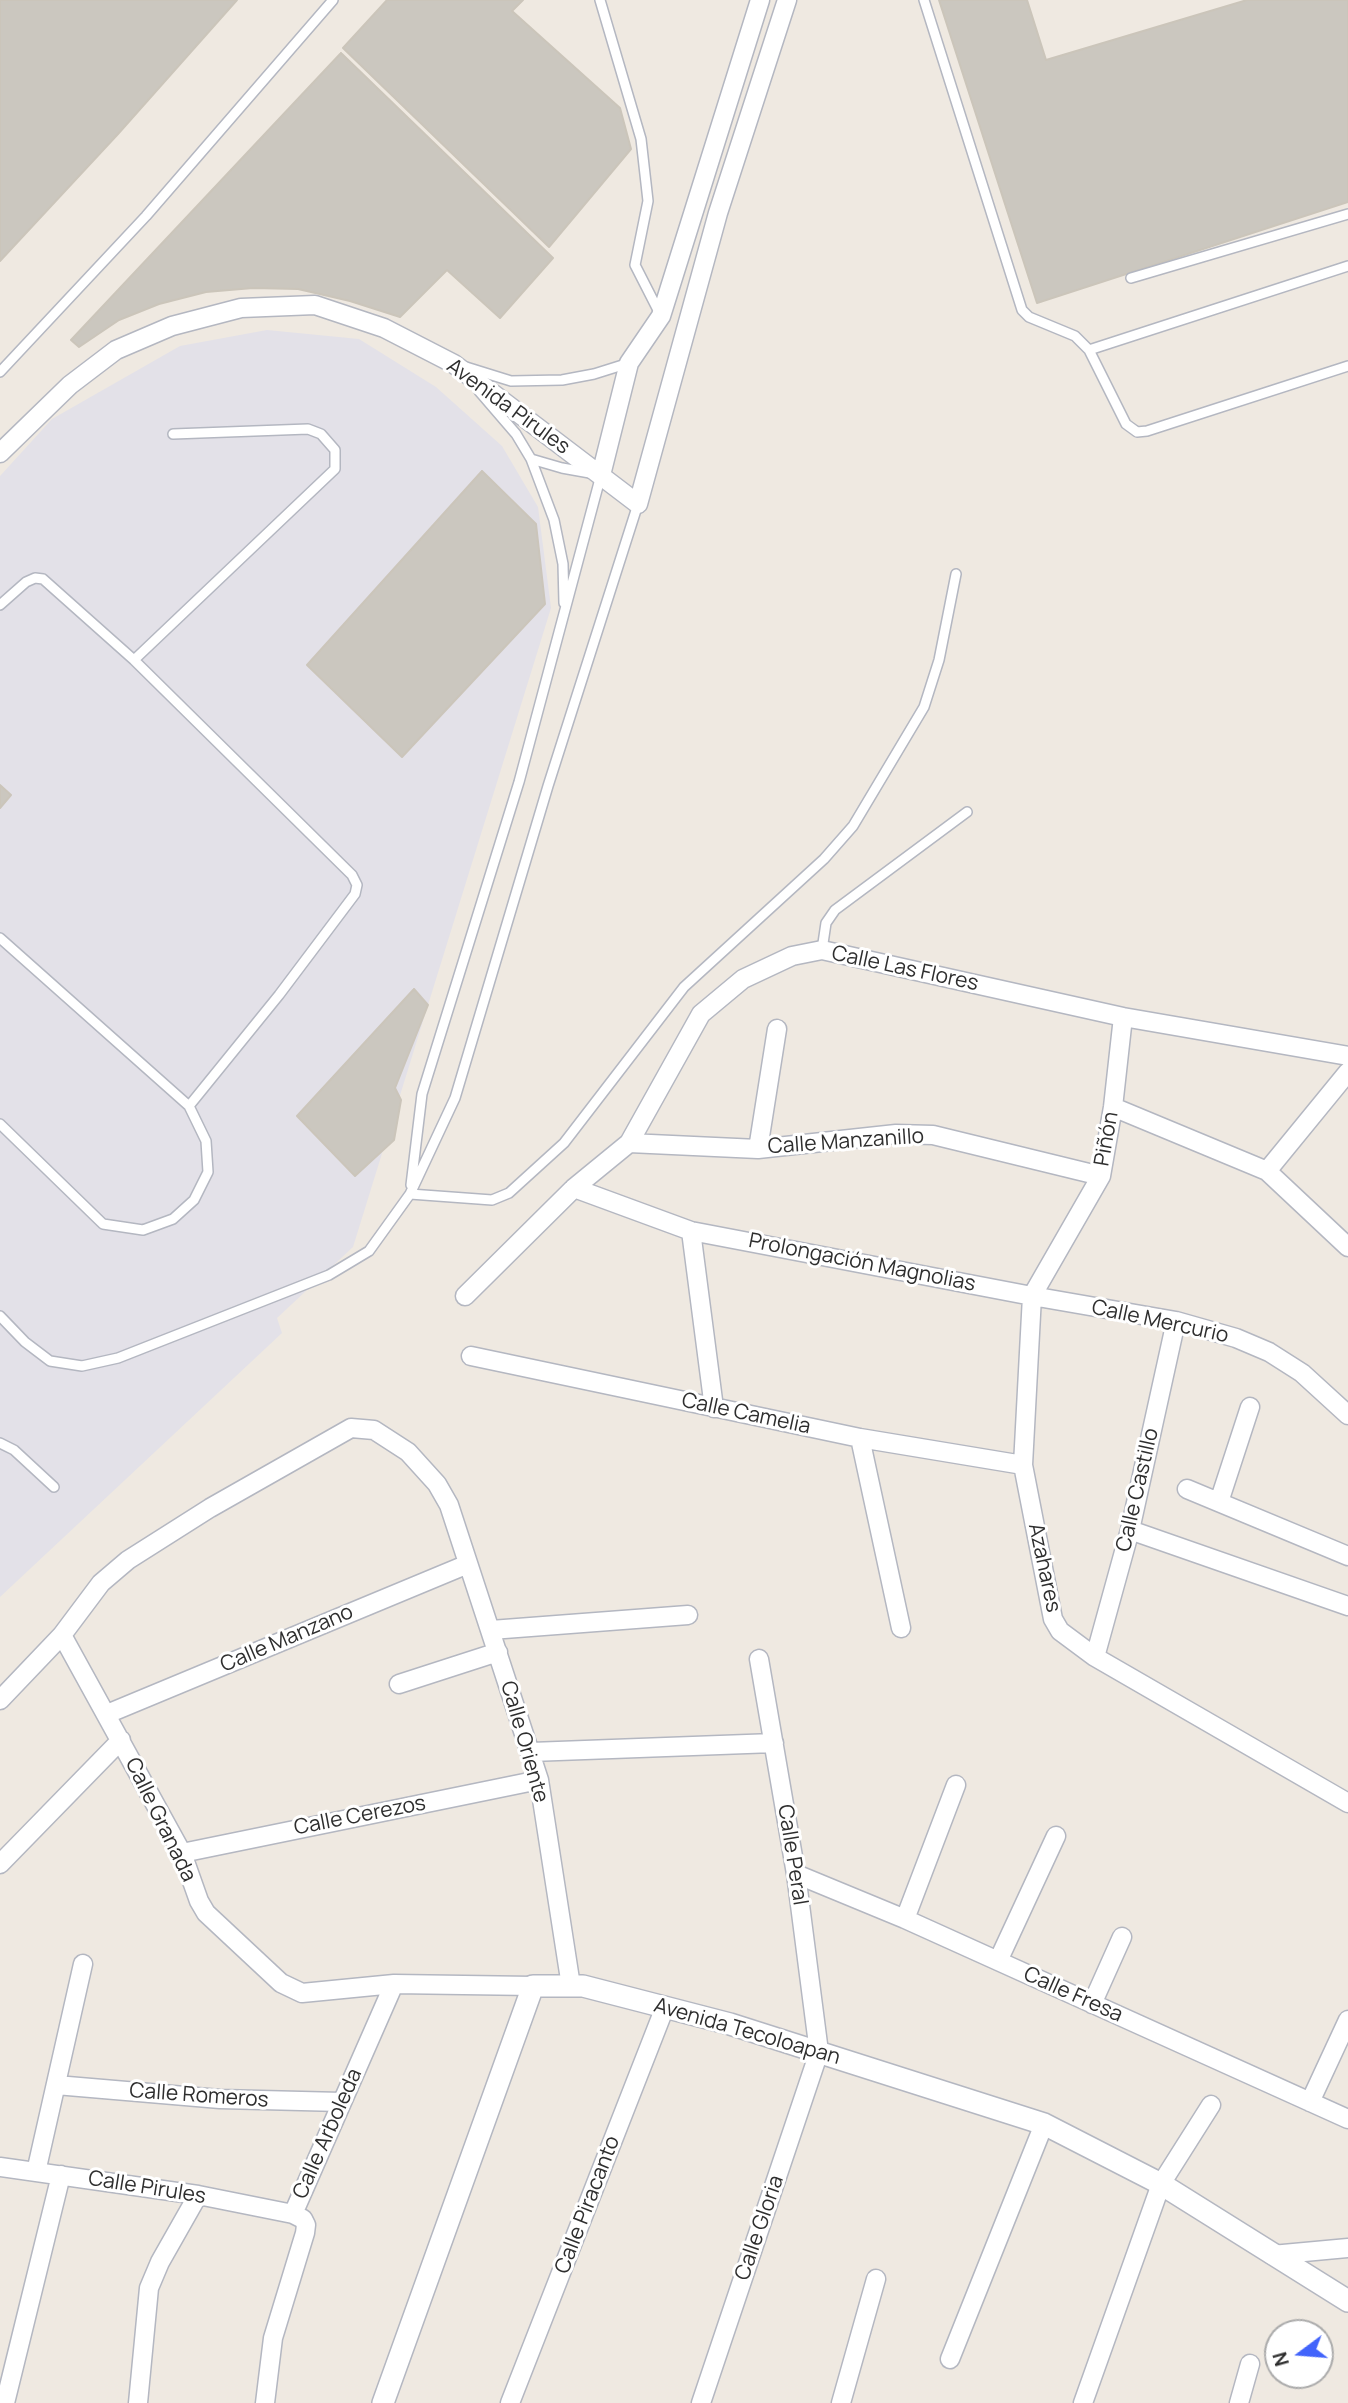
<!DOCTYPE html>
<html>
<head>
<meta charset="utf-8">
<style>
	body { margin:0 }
	#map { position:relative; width:1348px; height:2403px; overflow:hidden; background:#efe9e1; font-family:Manrope,sans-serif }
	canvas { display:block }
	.north { position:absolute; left:1264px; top:2319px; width:70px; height:70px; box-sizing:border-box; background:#fff; border:2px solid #ababab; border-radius:50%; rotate:254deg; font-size:19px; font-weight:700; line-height:28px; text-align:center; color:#2e2e2e }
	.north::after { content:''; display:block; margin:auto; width:24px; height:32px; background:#4264fb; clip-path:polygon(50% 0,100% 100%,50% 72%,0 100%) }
</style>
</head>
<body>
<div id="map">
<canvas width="1348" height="2403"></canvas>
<div class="north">N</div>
</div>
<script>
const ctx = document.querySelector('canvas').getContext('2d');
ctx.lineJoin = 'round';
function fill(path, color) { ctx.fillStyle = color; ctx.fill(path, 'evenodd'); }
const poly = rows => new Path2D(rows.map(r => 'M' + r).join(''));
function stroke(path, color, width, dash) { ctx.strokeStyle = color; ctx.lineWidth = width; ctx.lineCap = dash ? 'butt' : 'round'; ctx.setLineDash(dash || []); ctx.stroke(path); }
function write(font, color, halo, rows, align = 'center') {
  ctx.font = font + ' Manrope,sans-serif'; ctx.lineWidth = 6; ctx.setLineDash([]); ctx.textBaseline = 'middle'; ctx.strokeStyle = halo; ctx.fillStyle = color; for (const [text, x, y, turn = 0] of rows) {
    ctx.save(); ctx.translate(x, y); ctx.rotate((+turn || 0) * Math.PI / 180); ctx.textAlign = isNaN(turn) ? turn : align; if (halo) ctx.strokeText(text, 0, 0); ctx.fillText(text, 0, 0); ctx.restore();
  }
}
fill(poly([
	[267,330,359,339,436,387,502,446,538,507,551,608,353,1247,277,1318,282,1333,0,1597,0,476,52,419,180,346]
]), '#e3e1e8');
const building = poly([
	[0,0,237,0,118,134,0,261,0,0],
	[387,0,523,0,512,11,620,108,631,149,549,247,343,48,387,0],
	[939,0,1027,0,1046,60,1247,0,1348,0,1348,202,1037,303,939,0],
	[341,53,553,258,500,318,447,270,400,317,350,301,298,289,253,288,206,292,159,304,119,320,79,347,71,340,341,53],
	[482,471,536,524,545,604,402,757,307,665,482,471],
	[0,785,11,795,0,808,0,785],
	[414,989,428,1005,395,1088,401,1100,394,1140,355,1176,297,1116,414,989]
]);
fill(building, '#cbc7bf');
stroke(building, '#cbc5ba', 2);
const service = poly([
	[600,0,641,139,648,201,635,265,660,314],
	[924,0,1022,310,1029,317,1075,336,1089,350,1126,424,1137,432,1147,431,1348,366],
	[1131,278,1348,214],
	[1089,350,1348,266],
	[466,367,511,381,562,380,594,374,629,363],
	[0,372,146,216,333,0],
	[479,391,516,434,531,459,554,520,563,564,564,603],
	[0,605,26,582,35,578,43,579,134,660,352,875,357,885,355,894,279,995,189,1106,0,938],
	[134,660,335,469,335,450,321,434,308,429,173,434],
	[822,950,826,923,835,910,967,812],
	[0,1124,103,1224,143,1230,173,1219,194,1200,208,1172,206,1141,189,1106],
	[411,1185,422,1094,519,782,601,475,562,468,531,459],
	[410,1194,492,1200,509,1193,564,1143,684,987,824,859,853,826,924,707,939,660,956,574],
	[0,1316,25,1342,50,1361,82,1366,118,1358,329,1275,369,1251,410,1194,455,1098,548,786,638,504],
	[0,1443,14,1450,54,1487]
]);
const minor = poly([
	[0,453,70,385,116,350,172,326,241,308,315,305,384,328,454,364,638,504,718,213,787,0],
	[601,475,629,363,661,316,760,0],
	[1348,1056,1123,1017,1113,1107,1101,1176,1032,1296,1023,1465,1053,1619,1060,1631,1095,1657,1348,1803],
	[1113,1107,1267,1171,1348,1247],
	[629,1143,758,1149,896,1134,933,1135,1101,1176],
	[758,1149,777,1029],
	[1267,1171,1348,1072],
	[574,1188,691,1231,1032,1296,1176,1321,1236,1338,1269,1352,1302,1373,1348,1415],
	[691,1231,714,1408],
	[465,1296,574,1188,629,1143,701,1014,743,979,792,956,822,950,1123,1017],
	[471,1356,860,1438,1023,1465],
	[860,1438,901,1628],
	[1187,1489,1348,1556],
	[1219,1502,1250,1407],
	[1130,1530,1348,1606],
	[491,1630,688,1615],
	[62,1635,182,1853,199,1901,206,1913,281,1983,302,1993,394,1984,533,1986],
	[1095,1657,1130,1530,1176,1321],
	[399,1684,498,1652],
	[0,1700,62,1635,101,1583,128,1560,210,1508,351,1428,374,1430,408,1452,437,1484,449,1505,539,1780,571,1986],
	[107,1714,468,1564],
	[531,1752,774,1743],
	[182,1853,539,1780],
	[0,1864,121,1740],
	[796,1874,905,1919,1348,2119],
	[905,1919,956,1785],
	[998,1961,1056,1836],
	[1092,2004,1122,1937],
	[56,2085,220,2099,342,2102],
	[1310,2102,1348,2020],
	[0,2167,198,2195,293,2214],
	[36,2172,83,1964],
	[1272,2255,1348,2248],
	[950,2359,1044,2124],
	[5,2403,61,2175],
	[138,2403,149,2288,160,2262,198,2195],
	[265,2403,273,2338,305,2233,306,2225,303,2219,293,2214,394,1984],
	[510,2403,665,2007],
	[701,2403,819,2052,796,1874,759,1659],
	[841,2403,876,2279],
	[1083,2403,1161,2184,1211,2105],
	[1239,2403,1250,2364]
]);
const tertiary = poly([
	[383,2403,533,1986,583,1986,730,2024,1044,2124,1161,2184,1348,2301]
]);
stroke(service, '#b4b7c1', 12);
stroke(minor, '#b4b7c1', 21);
stroke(tertiary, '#b4b7c1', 24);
stroke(service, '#fff', 9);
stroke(minor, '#fff', 18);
stroke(tertiary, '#fff', 21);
write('21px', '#2e2e2e', '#fff', [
	["Avenida Pirules",508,407,36],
	["Calle Las Flores",905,969,12],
	["Piñón",1107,1139,-80],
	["Calle Manzanillo",846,1142,-4],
	["Prolongación Magnolias",862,1263,11],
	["Calle Mercurio",1160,1322,12],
	["Calle Camelia",746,1414,12],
	["Calle Castillo",1138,1490,-77],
	["Azahares",1044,1568,78],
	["Calle Manzano",287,1639,-23],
	["Calle Oriente",524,1742,74],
	["Calle Cerezos",360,1816,-11],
	["Calle Granada",160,1820,64],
	["Calle Peral",792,1855,81],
	["Calle Fresa",1073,1995,24],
	["Avenida Tecoloapan",747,2032,16],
	["Calle Romeros",199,2096,4],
	["Calle Arboleda",328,2134,-66],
	["Calle Pirules",147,2188,9],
	["Calle Piracanto",588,2205,-69],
	["Calle Gloria",760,2228,-71]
]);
</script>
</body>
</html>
